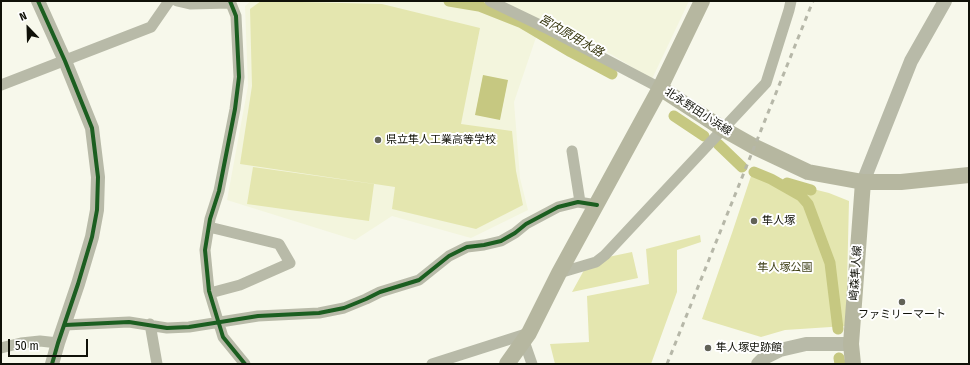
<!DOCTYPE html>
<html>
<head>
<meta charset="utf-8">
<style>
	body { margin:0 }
	#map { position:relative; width:970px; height:365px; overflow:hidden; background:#f7f8eb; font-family:"Fira Sans Condensed",sans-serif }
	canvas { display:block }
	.frame { position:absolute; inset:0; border:2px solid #101108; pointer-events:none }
	.north { position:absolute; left:8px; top:8px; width:40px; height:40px; -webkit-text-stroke:3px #fff; paint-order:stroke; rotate:337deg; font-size:11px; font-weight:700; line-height:16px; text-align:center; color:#101108 }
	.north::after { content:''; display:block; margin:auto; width:14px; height:18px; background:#101108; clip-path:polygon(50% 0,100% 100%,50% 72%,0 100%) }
	.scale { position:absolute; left:8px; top:339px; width:80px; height:18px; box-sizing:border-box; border:2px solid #101108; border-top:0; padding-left:5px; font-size:12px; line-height:14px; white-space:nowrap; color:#101108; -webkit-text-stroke:3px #fff; paint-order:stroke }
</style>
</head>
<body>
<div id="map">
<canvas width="970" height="365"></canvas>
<div class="frame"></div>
<div class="north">N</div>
<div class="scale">50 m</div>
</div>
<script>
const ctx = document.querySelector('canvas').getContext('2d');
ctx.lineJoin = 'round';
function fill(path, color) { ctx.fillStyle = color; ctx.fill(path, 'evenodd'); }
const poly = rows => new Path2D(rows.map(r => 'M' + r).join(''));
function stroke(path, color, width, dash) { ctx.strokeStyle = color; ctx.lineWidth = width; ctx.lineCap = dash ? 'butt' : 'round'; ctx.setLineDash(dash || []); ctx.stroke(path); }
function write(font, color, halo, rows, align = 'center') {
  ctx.font = font + ' "Fira Sans Condensed","Noto Sans JP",sans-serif'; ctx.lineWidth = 4; ctx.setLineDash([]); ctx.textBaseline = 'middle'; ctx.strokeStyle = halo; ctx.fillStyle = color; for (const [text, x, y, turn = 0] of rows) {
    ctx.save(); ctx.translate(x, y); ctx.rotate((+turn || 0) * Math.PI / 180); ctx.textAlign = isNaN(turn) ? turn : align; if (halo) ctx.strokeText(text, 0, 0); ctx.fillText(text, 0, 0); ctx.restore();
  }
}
fill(poly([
	[251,1,689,1,652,79,544,14,514,102,520,178,528,210,471,238,392,216,355,240,227,200,248,86,245,6]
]), '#f3f5dd');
fill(poly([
	[261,1,382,4,480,28,461,124,512,131,516,171,523,205,476,229,392,209,395,187,240,164,252,86,250,9],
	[253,167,374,184,369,221,247,204],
	[753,170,797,185,829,193,849,201,846,326,785,330,761,337,702,319,732,233],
	[700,235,701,242,677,250,677,292,651,364,555,364,550,344,589,342,587,296,649,284,646,249],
	[632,252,638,278,572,292,589,261]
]), '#e4e6af');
fill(poly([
	[483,75,508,80,500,120,475,115]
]), '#c6c881');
stroke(poly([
	[449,1,479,6,522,23,571,52,612,74],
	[674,116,704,136],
	[718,144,742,167],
	[754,172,771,179,801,196,808,204,830,263,838,329],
	[787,183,811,190],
	[839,358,840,364]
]), '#c6c881', 11);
stroke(poly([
	[177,1,190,4,230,3],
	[230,1,236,16,239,77,235,109,219,191,210,219,205,250,209,291,223,337,245,364],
	[490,1,546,28,660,88],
	[1,85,151,27,169,1],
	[572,151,580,202],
	[209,227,279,244,290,263,240,285,210,293],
	[559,273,596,262,605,255,766,83,789,10,791,1],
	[150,324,157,364],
	[65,325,129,322,167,328,189,327,258,316,319,313,344,308,366,299,380,292,419,280,449,256,467,247,484,245,501,241,515,233,526,224,558,207,578,202,597,205],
	[524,341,532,364],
	[1,348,21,343,40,341,58,343],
	[432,364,529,333]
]), '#b8baa8', 11);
stroke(poly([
	[38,1,65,61,92,128,98,177,97,210,92,237,78,284,58,343,52,364],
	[863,182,911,61,945,1],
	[758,364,764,358,780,350,806,344,851,344]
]), '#b8baa8', 14);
stroke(poly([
	[660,88,723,129,755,147,808,172,863,182,901,182,969,175],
	[507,364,529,333,559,273,660,88,702,1],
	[853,364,851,344,863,182]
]), '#b6b7a0', 16);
stroke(poly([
	[667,364,813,1]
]), '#b6b7a8', 3, [5, 5]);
stroke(poly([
	[38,1,65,61,92,128,98,177,97,210,92,237,78,284,58,343,52,364],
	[230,1,236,16,239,77,235,109,219,191,210,219,205,250,209,291,223,337,245,364],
	[65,325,129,322,167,328,189,327,258,316,319,313,344,308,366,299,380,292,419,280,449,256,467,247,484,245,501,241,515,233,526,224,558,207,578,202,597,205]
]), '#1b5e20', 4);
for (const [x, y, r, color] of [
	[378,140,4,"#616257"],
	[754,221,4,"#616257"],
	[902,302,4,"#616257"],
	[708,348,4,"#616257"]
]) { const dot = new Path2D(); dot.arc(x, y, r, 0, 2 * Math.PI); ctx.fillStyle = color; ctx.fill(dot); stroke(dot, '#fff', 1.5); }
write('11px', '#101108', '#fff', [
	["北永野田小浜線",698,112,33],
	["崎森隼人線",856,273,-86]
]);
write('11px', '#101108', '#fff', [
	["県立隼人工業高等学校",386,140],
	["隼人塚",762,221],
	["ファミリーマート",902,315,"center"],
	["隼人塚史跡館",716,348]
], 'left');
write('11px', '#3e3f16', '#fff', [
	["隼人塚公園",785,268]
]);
write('italic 12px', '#33330a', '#fff', [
	["宮内原用水路",571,36,30]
]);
</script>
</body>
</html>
